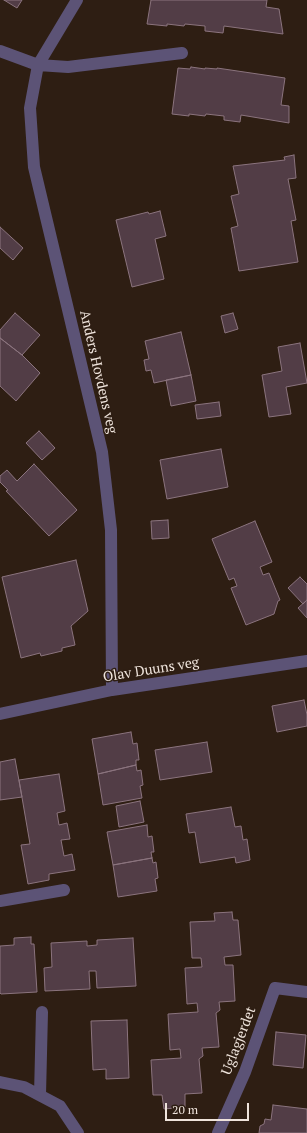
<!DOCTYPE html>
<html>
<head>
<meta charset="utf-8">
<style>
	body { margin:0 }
	#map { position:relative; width:307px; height:1133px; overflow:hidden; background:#2e1e13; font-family:"PT Serif",serif }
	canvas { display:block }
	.scale { position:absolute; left:165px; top:1103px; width:84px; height:18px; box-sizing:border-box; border:2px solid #efe4dc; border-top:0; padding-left:5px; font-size:12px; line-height:14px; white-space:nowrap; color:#efe4dc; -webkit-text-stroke:3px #2e1e13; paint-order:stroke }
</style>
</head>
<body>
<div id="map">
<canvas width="307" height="1133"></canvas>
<div class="scale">20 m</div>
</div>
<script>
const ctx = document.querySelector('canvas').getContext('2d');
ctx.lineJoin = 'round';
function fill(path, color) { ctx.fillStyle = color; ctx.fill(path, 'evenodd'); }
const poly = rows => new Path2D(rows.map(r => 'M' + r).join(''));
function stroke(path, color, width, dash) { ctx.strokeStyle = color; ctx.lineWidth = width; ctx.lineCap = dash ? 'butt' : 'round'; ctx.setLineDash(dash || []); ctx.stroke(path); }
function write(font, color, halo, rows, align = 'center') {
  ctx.font = font + ' "PT Serif",serif'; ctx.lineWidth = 3; ctx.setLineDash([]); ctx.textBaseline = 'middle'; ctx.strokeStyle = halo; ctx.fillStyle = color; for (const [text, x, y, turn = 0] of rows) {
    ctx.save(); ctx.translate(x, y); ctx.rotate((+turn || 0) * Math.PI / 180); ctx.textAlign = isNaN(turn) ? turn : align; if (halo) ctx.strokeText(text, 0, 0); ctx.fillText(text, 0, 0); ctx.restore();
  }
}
const building = poly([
	[4,0,22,0,17,8,4,0],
	[151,0,267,0,266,7,279,9,283,34,224,26,223,33,205,31,205,26,185,24,184,26,167,24,167,26,147,24,151,0],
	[191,67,205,69,205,68,217,69,217,68,285,78,281,105,289,106,289,123,241,115,240,122,224,120,224,116,206,114,205,116,189,114,189,116,172,114,178,68,190,69,191,67],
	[294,155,296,178,288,179,296,220,291,221,298,262,239,271,231,228,238,226,231,196,239,194,233,166,285,160,284,157,294,155],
	[160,211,166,236,155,239,164,279,132,287,116,220,148,212,149,214,160,211],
	[0,227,23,248,13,260,0,248,0,227],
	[15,313,40,335,22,355,0,338,0,330,15,313],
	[233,313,238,329,225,333,221,316,233,313],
	[181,332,191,375,154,383,151,370,146,371,144,360,149,359,145,341,181,332],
	[0,338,22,355,40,373,16,401,0,386,0,338],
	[300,343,307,383,286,387,291,414,269,417,262,375,282,371,278,347,300,343],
	[191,375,196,401,171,406,166,380,191,375],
	[219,402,221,416,197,419,195,405,219,402],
	[39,431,55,448,42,460,26,443,39,431],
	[221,449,228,487,167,499,160,460,221,449],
	[34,464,77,510,49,536,6,491,8,490,0,482,0,476,7,470,17,481,34,464],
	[168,520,169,538,152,539,151,521,168,520],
	[255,521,272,562,260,567,263,575,269,573,280,600,278,601,274,614,246,625,231,588,237,586,234,578,229,580,212,539,255,521],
	[76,560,88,611,71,626,75,645,62,648,62,651,41,656,40,653,21,658,2,577,76,560],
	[300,577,307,584,307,600,303,604,288,588,300,577],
	[307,600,307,618,298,608,307,600],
	[304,700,307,715,307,726,277,732,272,706,304,700],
	[131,732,133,744,137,743,139,760,136,760,136,765,98,774,92,739,131,732],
	[207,742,212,772,160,780,155,750,207,742],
	[15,759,22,797,0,800,0,762,15,759],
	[136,765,137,771,141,770,143,785,140,786,142,798,103,805,98,774,136,765],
	[59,774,65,811,57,813,59,825,67,823,70,839,61,840,64,856,72,854,75,870,49,874,49,880,28,884,21,845,30,844,19,780,59,774],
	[140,801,144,822,119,827,116,806,140,801],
	[231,807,235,827,241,826,243,840,247,839,250,860,236,863,235,857,200,863,195,832,189,833,186,814,231,807],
	[147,825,148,837,152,836,154,852,151,852,152,858,113,865,107,832,147,825],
	[152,858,153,863,156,862,158,878,155,879,157,891,118,897,113,865,152,858],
	[232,912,233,920,238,920,241,955,224,957,225,965,233,965,235,1001,219,1002,220,1010,216,1013,219,1047,202,1048,203,1056,199,1059,202,1093,185,1094,185,1107,164,1109,162,1095,153,1095,151,1060,181,1058,180,1049,170,1050,168,1014,198,1012,197,1003,187,1004,185,968,202,967,201,958,192,958,190,922,215,921,214,913,232,912],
	[31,937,31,944,34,944,37,992,1,994,0,993,0,946,14,945,14,938,31,937],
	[133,938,136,986,97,988,96,971,89,971,90,989,45,991,44,968,52,967,51,943,87,941,87,946,97,945,97,940,133,938],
	[127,1020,129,1078,106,1079,106,1069,93,1070,91,1021,127,1020],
	[276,1032,306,1035,303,1068,273,1065,276,1032],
	[273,1105,307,1109,307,1133,259,1133,260,1126,264,1124,265,1119,271,1120,273,1105]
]);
fill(building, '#523d46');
stroke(building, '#8b747e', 1);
stroke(poly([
	[77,0,38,65,30,108,34,167,102,452,111,530,112,690],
	[0,51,38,65,68,67,182,53],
	[0,714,112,690,307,661],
	[0,901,64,890],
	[0,1082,24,1087,60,1106,78,1133],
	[40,1095,42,1012],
	[218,1133,245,1072,275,988,307,992]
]), '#5c5376', 12);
write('14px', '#efe4dc', '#2e1e13', [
	["Anders Hovdens veg",98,372,77],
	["Olav Duuns veg",151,670,-9],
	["Uglagjerdet",239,1041,-69]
]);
</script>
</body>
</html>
